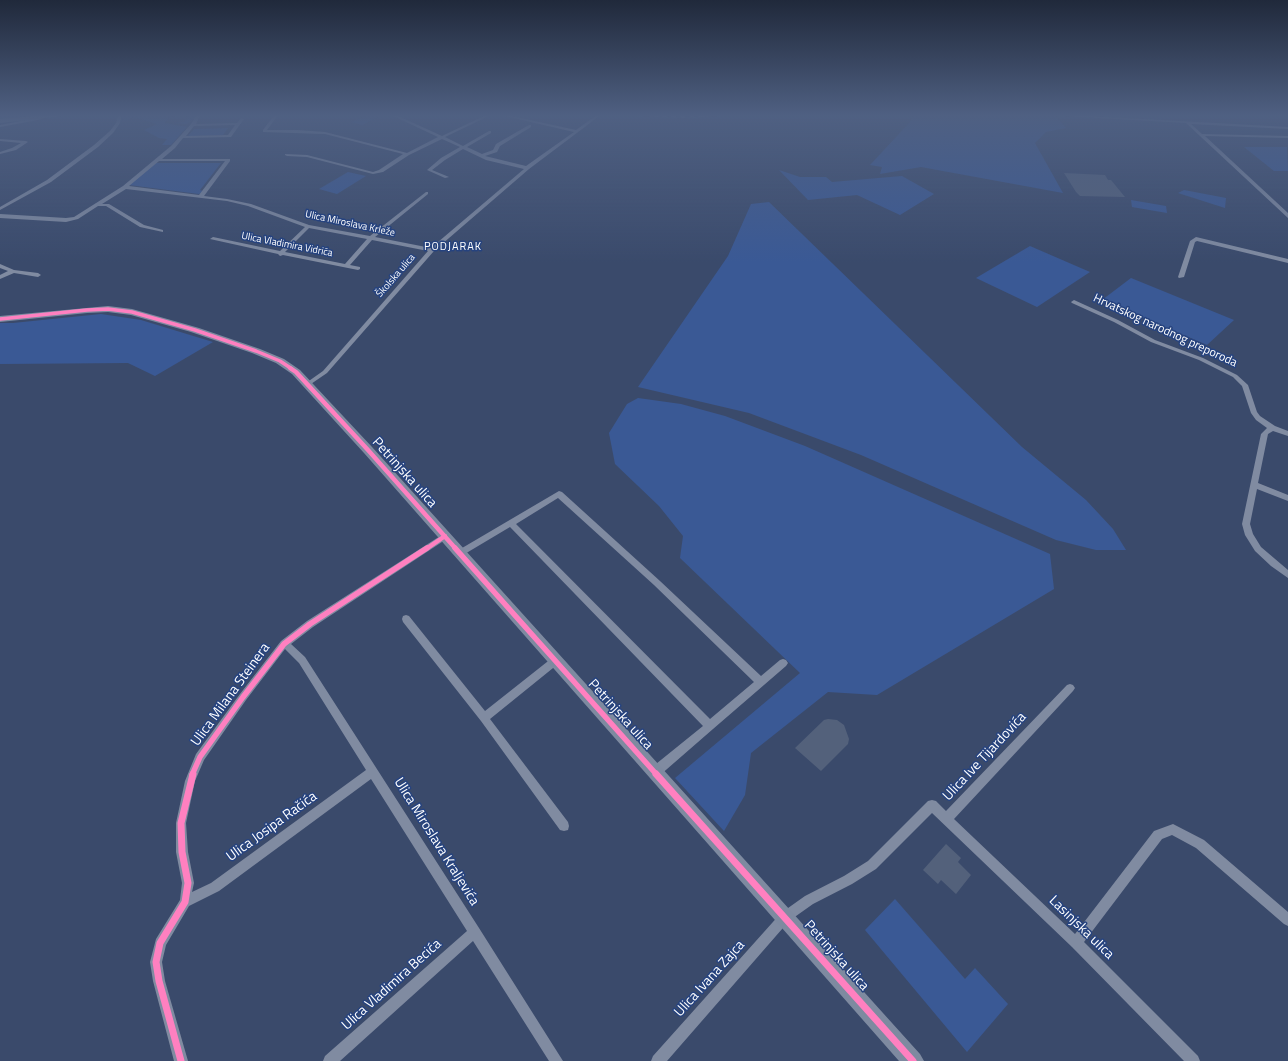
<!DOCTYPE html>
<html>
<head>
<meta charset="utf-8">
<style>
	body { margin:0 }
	canvas { display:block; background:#3a4a6b }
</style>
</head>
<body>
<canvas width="1288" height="1061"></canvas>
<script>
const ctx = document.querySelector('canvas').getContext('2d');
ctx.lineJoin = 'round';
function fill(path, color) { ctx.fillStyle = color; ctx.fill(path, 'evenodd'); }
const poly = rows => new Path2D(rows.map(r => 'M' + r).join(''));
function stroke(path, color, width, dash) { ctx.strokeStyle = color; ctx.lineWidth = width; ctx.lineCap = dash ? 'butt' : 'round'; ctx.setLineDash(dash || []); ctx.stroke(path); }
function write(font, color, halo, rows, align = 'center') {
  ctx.font = font + ' "Titillium Web",sans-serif'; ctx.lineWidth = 3; ctx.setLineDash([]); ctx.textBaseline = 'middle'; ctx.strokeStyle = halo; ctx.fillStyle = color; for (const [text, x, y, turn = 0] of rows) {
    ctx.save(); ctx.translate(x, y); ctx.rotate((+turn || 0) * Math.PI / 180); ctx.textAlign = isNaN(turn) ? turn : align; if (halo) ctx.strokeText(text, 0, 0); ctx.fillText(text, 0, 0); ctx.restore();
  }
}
fill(poly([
	[0,114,44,114,0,120],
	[123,114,196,114,190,122,186,124,174,123,184,122,188,117,185,116,185,115,169,117,165,123,187,127,171,145,162,145,167,139,159,138,144,130,157,124,134,117,127,120,121,119],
	[369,114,383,115,362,125,351,122],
	[913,114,1010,114,1056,116,1066,128,1046,132,1035,143,1063,193,921,167,880,174,882,167,870,165,911,121],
	[228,128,223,135,188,136,194,129],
	[1244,147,1287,147,1288,171,1274,171],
	[156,163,221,163,200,190,203,191,201,193,199,194,129,185],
	[779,170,800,177,826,177,832,182,902,176,934,194,900,215,857,195,808,200],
	[348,172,366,176,337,194,319,189],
	[1184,190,1226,198,1225,208,1178,193],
	[1131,200,1166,206,1167,213,1132,207],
	[769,202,1022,447,1086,500,1113,529,1126,550,1096,550,1056,540,861,455,749,413,638,387,728,256,751,204],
	[1030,246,1090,272,1037,307,976,278],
	[1131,278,1234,320,1207,345,1102,300],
	[101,314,141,320,213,342,155,376,128,363,0,364,0,323,13,323],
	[638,398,681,404,725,416,805,446,1050,554,1054,589,877,695,828,692,751,753,745,795,724,831,675,778,800,673,680,558,683,536,659,506,615,464,609,433,627,404],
	[895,899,965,979,975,968,1008,1004,967,1052,865,930]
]), '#3a5995');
fill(poly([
	[1064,173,1105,175,1108,180,1111,180,1125,197,1080,196,1076,192],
	[828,719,837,720,844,725,849,739,848,744,821,771,795,748,824,720],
	[946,844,961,858,958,862,971,875,956,894,941,880,938,884,923,870]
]), '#53617b');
fill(poly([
	[47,114,48,116,38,120,0,127,0,125,36,118,47,114],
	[118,114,122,114,120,123,113,133,98,147,51,182,0,210,0,207,47,180,94,145,110,131,116,123,118,114],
	[197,114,201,114,196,124,237,123,241,118,244,119,231,137,183,138,175,148,162,159,230,159,230,161,204,196,227,199,251,204,309,225,370,236,426,192,428,192,428,194,375,237,431,248,524,169,486,160,463,149,445,160,432,170,449,177,445,178,427,170,441,158,460,147,442,139,409,155,383,172,373,174,307,157,287,156,285,155,285,154,307,155,373,172,379,170,403,154,325,134,263,132,263,130,275,114,279,114,267,130,298,130,325,132,407,153,438,137,391,115,390,114,394,114,442,136,488,114,492,114,491,115,445,137,463,146,489,131,491,131,491,133,467,147,482,154,493,150,496,144,529,125,531,125,531,127,500,146,497,152,485,156,526,166,574,132,500,115,498,114,503,114,576,130,598,114,602,114,529,169,434,251,327,373,308,386,306,385,306,383,323,371,428,251,372,240,350,265,360,267,360,269,358,270,283,255,280,256,278,254,210,239,213,237,280,251,305,227,248,206,227,201,126,189,102,204,109,204,144,225,163,230,163,232,140,227,106,206,98,206,78,219,66,222,0,218,0,214,66,218,74,217,123,186,171,146,191,124,197,114],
	[235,125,228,135,186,136,194,126,235,125],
	[159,161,225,161,199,195,129,186,159,161],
	[309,228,367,239,345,264,285,252,309,228],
	[1040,114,1055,114,1288,127,1288,129,1191,124,1202,134,1288,136,1288,138,1205,136,1288,213,1288,218,1186,123,1042,115,1040,114],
	[0,139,26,141,28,142,16,150,0,154,0,152,12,148,21,143,0,141,0,139],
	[1196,237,1288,259,1288,263,1197,241,1195,242,1184,277,1179,278,1178,277,1190,241,1196,237],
	[0,264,14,270,38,273,41,275,38,277,14,273,0,279,0,275,8,271,0,268,0,264],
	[1074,300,1118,320,1155,340,1203,358,1237,375,1248,385,1257,412,1260,416,1275,426,1288,431,1288,436,1273,431,1268,434,1258,483,1288,495,1288,501,1257,489,1250,524,1253,534,1261,547,1288,570,1288,578,1271,566,1255,551,1245,535,1242,524,1261,434,1267,428,1256,420,1251,413,1242,386,1233,377,1199,360,1151,342,1114,322,1072,303,1071,302,1074,300],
	[559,491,562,492,660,581,761,676,780,660,783,659,786,660,788,663,786,666,713,729,659,776,655,777,651,776,650,772,651,768,703,726,510,527,463,555,460,556,457,555,456,553,457,551,559,491],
	[558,498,654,585,754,682,710,719,516,524,558,498],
	[445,533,448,534,449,536,448,538,313,627,291,644,305,657,479,928,563,1061,549,1061,473,941,340,1061,323,1061,325,1056,467,931,371,779,219,891,189,906,166,945,162,962,165,981,188,1061,174,1061,153,981,150,962,156,939,180,900,182,883,176,852,176,823,185,781,196,754,240,694,281,641,307,621,445,533],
	[285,649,299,663,366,770,211,883,192,892,194,883,188,852,186,823,195,781,204,760,246,700,285,649],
	[406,615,409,616,485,711,552,658,555,657,558,658,560,661,558,664,490,719,568,822,569,826,568,830,564,831,560,830,481,721,403,622,402,619,403,616,406,615],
	[1070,684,1073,685,1075,688,1073,691,954,819,1075,934,1154,831,1173,824,1204,840,1288,912,1288,926,1284,924,1196,848,1172,835,1162,839,1084,942,1198,1056,1200,1061,1184,1061,1072,947,932,813,876,869,852,884,813,904,789,921,667,1061,651,1061,653,1056,781,913,805,896,844,876,868,861,928,801,932,800,936,801,946,811,1067,685,1070,684]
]), '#808ba1');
fill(poly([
	[52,114,67,114,64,116,0,123,0,119,52,114]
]), '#7b869d');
fill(poly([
	[108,306,132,309,199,328,260,349,284,359,300,370,372,447,920,1054,924,1061,899,1061,364,453,292,374,276,363,252,353,191,332,131,315,108,312,87,313,0,322,0,316,108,306]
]), '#7e8aa0');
const rail = poly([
	[622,114,682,117,735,114]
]);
stroke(rail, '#808ba1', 2.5);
stroke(rail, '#26437f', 1.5, [4.5]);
stroke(poly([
	[0,319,87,310,108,309,132,312,195,330,256,351,280,361,292,369]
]), '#ff80c0', 3.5);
stroke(poly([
	[290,368,296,372,368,450,456,549],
	[426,549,445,536]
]), '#ff80c0', 4.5);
stroke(poly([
	[455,548,657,775],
	[192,775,200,757,243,697,284,644,310,624,427,548]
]), '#ff80c0', 5.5);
stroke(poly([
	[656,774,913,1061],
	[181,1061,159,981,156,962,160,943,185,902,188,883,182,852,181,823,193,774]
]), '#ff80c0', 7);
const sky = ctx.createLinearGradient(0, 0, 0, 262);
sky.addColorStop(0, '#20293b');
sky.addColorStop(0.44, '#4f6082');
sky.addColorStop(1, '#4f608200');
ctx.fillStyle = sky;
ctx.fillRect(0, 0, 1288, 262);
write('10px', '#fff', '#26437f', [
	["Ulica Miroslava Krleže",350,224,12],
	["Ulica Vladimira Vidrića",287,245,11],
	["Školska ulica",396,276,-49]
]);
ctx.letterSpacing = '1px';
write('11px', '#fff', '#26437f', [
	["PODJARAK",453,247]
]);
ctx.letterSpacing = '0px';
write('12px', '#fff', '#26437f', [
	["Hrvatskog narodnog preporoda",1165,331,25]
]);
write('14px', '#fff', '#26437f', [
	["Petrinjska ulica",404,473,48],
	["Ulica Milana Steinera",231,695,-54],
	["Petrinjska ulica",620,715,48],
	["Ulica Ive Tijardovića",985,757,-47],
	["Ulica Josipa Račića",272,827,-36],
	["Ulica Miroslava Kraljevića",436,842,58],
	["Lasinjska ulica",1081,928,44],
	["Petrinjska ulica",836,956,48],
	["Ulica Ivana Zajca",710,979,-48],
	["Ulica Vladimira Becića",392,985,-42]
]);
</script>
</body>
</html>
